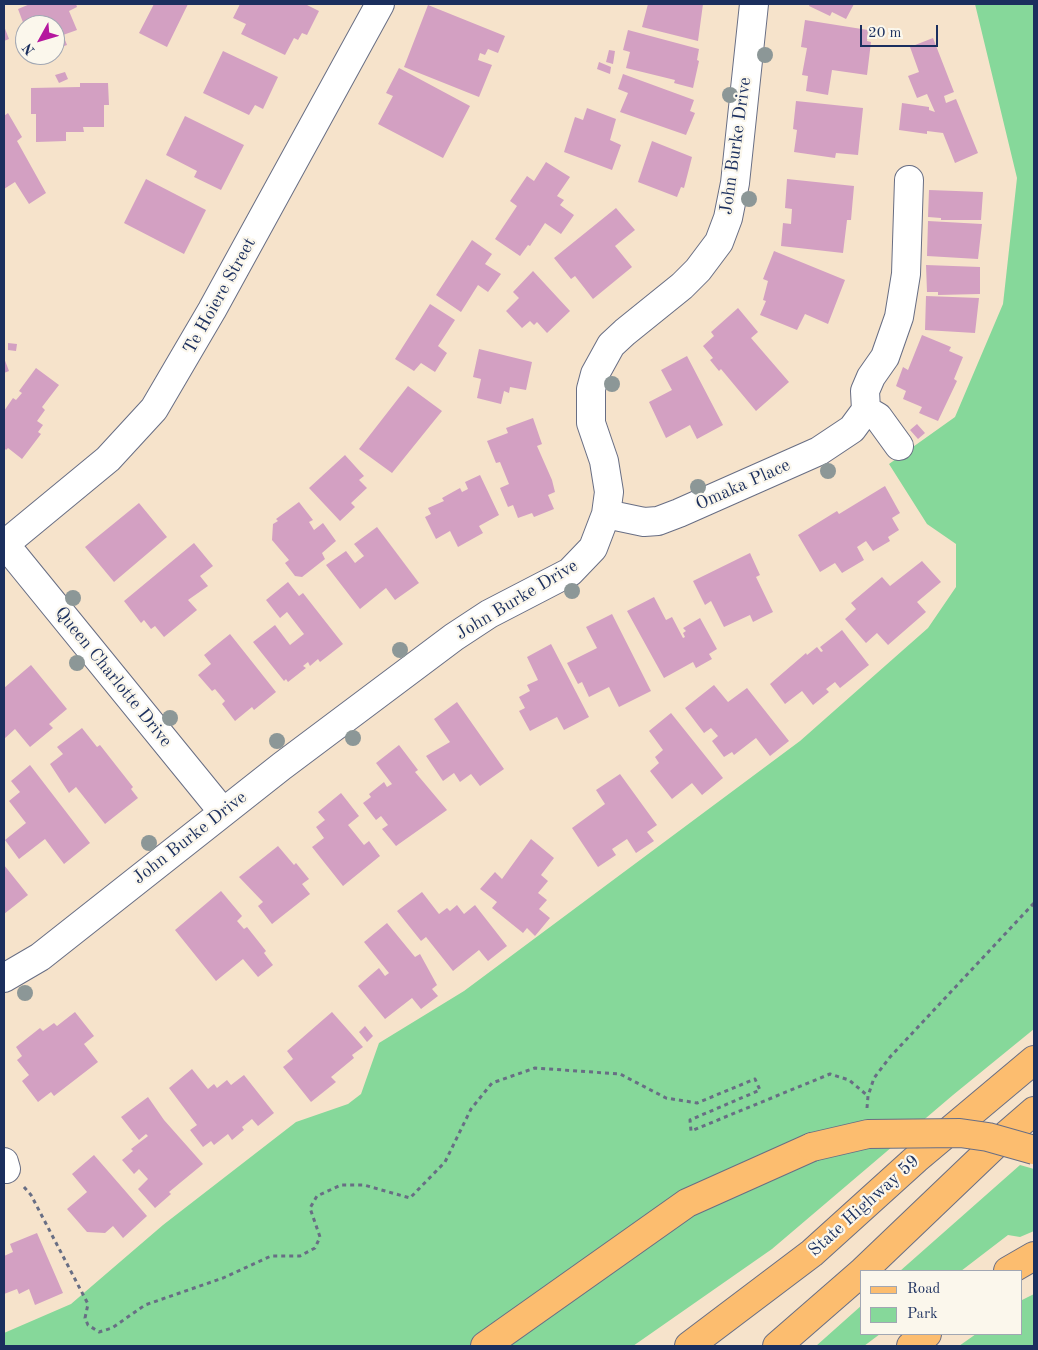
<!DOCTYPE html>
<html>
<head>
<meta charset="utf-8">
<style>
	body { margin:0 }
	#map { position:relative; width:1038px; height:1350px; overflow:hidden; background:#f6e3cb; font-family:"Old Standard TT",serif }
	canvas { display:block }
	.frame { position:absolute; inset:0; border:5px solid #1b2f5e; pointer-events:none }
	.legend { position:absolute; left:860px; top:1270px; width:162px; height:65px; box-sizing:border-box; background:#fbf7ec; border:1px solid #a1a7b3; margin:0; padding:6px 9px; list-style:none; font-size:15px; color:#1b2f5e }
	.legend li { display:flex; align-items:center; gap:10px; height:25px }
	.legend b { width:25px; border:1px solid #a1a7b3 }
	.north { position:absolute; left:15px; top:15px; width:50px; height:50px; box-sizing:border-box; background:#fbf7ec; border:1px solid #a1a7b3; border-radius:50%; rotate:231deg; font-size:14px; font-weight:700; line-height:20px; text-align:center; color:#1b2f5e }
	.north::after { content:''; display:block; margin:auto; width:18px; height:22px; background:#b5179e; clip-path:polygon(50% 0,100% 100%,50% 72%,0 100%) }
	.scale { position:absolute; left:860px; top:25px; width:78px; height:22px; box-sizing:border-box; border:2px solid #1b2f5e; border-top:0; padding-left:6px; font-size:15px; line-height:18px; white-space:nowrap; color:#1b2f5e; -webkit-text-stroke:4px #fbf7ec; paint-order:stroke }
</style>
</head>
<body>
<div id="map">
<canvas width="1038" height="1350"></canvas>
<div class="frame"></div>
<ul class="legend">
<li><b style="height:6px;background:#fcbd6f"></b>Road</li>
<li><b style="height:14px;background:#86d89a"></b>Park</li>
</ul>
<div class="north">N</div>
<div class="scale">20 m</div>
</div>
<script>
const ctx = document.querySelector('canvas').getContext('2d');
ctx.lineJoin = 'round';
function fill(path, color) { ctx.fillStyle = color; ctx.fill(path, 'evenodd'); }
const poly = rows => new Path2D(rows.map(r => 'M' + r).join(''));
function stroke(path, color, width, dash) { ctx.strokeStyle = color; ctx.lineWidth = width; ctx.lineCap = dash ? 'butt' : 'round'; ctx.setLineDash(dash || []); ctx.stroke(path); }
function write(font, color, halo, rows, align = 'center') {
  ctx.font = font + ' "Old Standard TT",serif'; ctx.lineWidth = 4.5; ctx.setLineDash([]); ctx.textBaseline = 'middle'; ctx.strokeStyle = halo; ctx.fillStyle = color; for (const [text, x, y, turn = 0] of rows) {
    ctx.save(); ctx.translate(x, y); ctx.rotate((+turn || 0) * Math.PI / 180); ctx.textAlign = isNaN(turn) ? turn : align; if (halo) ctx.strokeText(text, 0, 0); ctx.fillText(text, 0, 0); ctx.restore();
  }
}
fill(poly([
	[975,4,1034,4,1034,1029,953,1095,772,1249,633,1346,4,1346,4,1333,71,1304,163,1225,296,1122,348,1104,361,1094,379,1043,464,991,800,741,928,628,956,587,956,544,927,524,889,464,955,417,1003,304,1017,178],
	[1020,1165,1034,1169,1034,1231,1020,1237,1008,1235,961,1271,900,1271],
	[1034,1294,1034,1346,959,1346,976,1334,1022,1334,1022,1300],
	[862,1305,862,1334,880,1334,864,1346,816,1346]
]), '#86d89a');
fill(poly([
	[30,4,76,4,77,7,69,11,77,30,63,35,67,45,55,49,55,25,24,25,18,9],
	[154,4,188,4,167,47,139,33],
	[240,4,305,4,319,11,307,35,302,33,298,40,294,38,285,55,241,34,246,24,233,18],
	[648,4,703,4,698,41,642,27],
	[810,4,854,4,846,19,832,12,830,16,809,6],
	[428,5,505,36,498,53,488,49,485,55,480,53,478,60,492,65,479,97,404,67],
	[805,20,868,30,867,41,871,42,867,75,832,70,828,95,806,91,808,76,802,75,807,48,801,47],
	[4,26,9,39,4,41],
	[628,30,699,49,697,60,699,61,693,88,674,83,675,80,626,68,630,52,623,50],
	[933,38,954,92,944,96,946,103,956,99,978,153,955,163,943,133,927,131,927,134,899,130,902,103,929,107,929,110,935,112,927,94,917,98,908,76,919,72,910,47],
	[609,50,615,51,613,64,606,62],
	[223,51,278,77,263,109,255,105,249,115,203,93],
	[599,62,611,67,610,74,597,69],
	[399,68,470,106,443,158,378,124,393,96,386,93],
	[65,72,68,79,59,83,55,75],
	[623,74,694,100,690,111,695,113,686,135,620,112,628,93,618,89],
	[80,83,108,83,109,105,104,105,104,127,83,127,84,132,66,132,66,141,36,142,36,114,31,114,31,88,80,87],
	[796,101,863,108,858,155,836,153,835,158,794,152,797,130,793,129],
	[587,108,616,119,610,140,621,145,612,170,564,152,575,117,583,120],
	[8,113,22,137,17,141,46,193,29,204,15,182,4,189,4,116],
	[185,116,244,145,221,190,194,177,197,171,166,155],
	[652,141,692,157,684,188,681,187,677,197,638,182],
	[546,162,570,177,557,196,564,200,560,205,574,215,561,234,545,223,530,246,528,245,520,256,495,239,517,206,510,201,527,176,534,181],
	[146,179,206,210,184,254,124,223],
	[787,179,854,186,851,220,847,220,843,253,781,246,783,223,791,224,792,209,785,208],
	[929,190,983,192,981,220,941,220,941,218,928,217],
	[616,208,635,230,615,246,632,267,593,299,575,276,571,279,554,258],
	[928,221,982,224,978,259,927,256],
	[472,240,492,254,485,264,501,274,488,292,478,285,461,312,436,295],
	[774,251,845,280,828,324,805,314,797,330,760,315,766,301,763,300,768,281,763,279],
	[926,265,980,267,980,294,938,295,938,292,927,292],
	[533,271,570,311,547,333,537,322,534,325,530,321,522,328,506,311,519,298,513,292],
	[926,296,979,298,975,333,925,330],
	[430,304,455,320,438,346,447,353,435,372,421,363,414,371,395,359],
	[738,308,758,332,751,338,789,382,756,411,721,369,719,371,710,360,713,358,703,346,714,336,711,332],
	[922,335,951,347,949,351,963,357,954,379,957,381,938,421,919,413,922,407,903,399,906,391,896,386,903,367,908,370],
	[8,343,17,344,16,351,8,350],
	[479,349,532,362,526,390,510,387,509,393,504,391,501,404,477,398,481,379,473,377],
	[687,356,723,425,697,439,690,425,666,438,649,402,672,390,661,370],
	[4,358,9,371,4,373],
	[36,368,59,385,42,407,45,410,37,421,43,425,38,432,41,434,22,459,8,448,6,450,4,448,4,411,13,398,16,400,22,393,19,391],
	[408,386,442,411,392,473,359,449],
	[533,418,542,444,537,446,552,480,555,492,548,495,554,509,534,517,532,513,518,518,513,505,508,507,500,488,509,484,500,462,496,463,487,441,508,433,506,428],
	[917,424,925,433,918,439,910,430],
	[345,455,364,476,359,480,367,488,351,503,355,507,340,521,309,488],
	[480,475,499,515,479,526,483,533,458,547,450,531,436,539,425,517,431,514,428,508,444,501,442,498,460,488,462,492,468,489,465,482],
	[885,486,900,513,892,518,899,530,888,537,890,541,873,551,866,541,857,547,864,560,842,573,835,563,820,572,798,535,837,511,839,514],
	[299,502,313,520,309,522,314,530,323,523,336,541,322,553,325,559,302,577,295,576,285,563,289,560,272,540,273,524,278,521,276,519],
	[139,503,167,537,114,582,85,547],
	[377,527,419,583,395,600,386,588,360,609,326,565,346,551,355,563,364,556,354,544],
	[194,543,213,566,200,576,208,586,188,600,197,610,164,637,155,626,151,629,144,620,141,623,124,601],
	[750,553,760,575,756,577,773,612,753,622,750,615,724,627,711,601,705,605,693,581],
	[922,561,941,582,917,602,926,612,888,645,877,633,866,643,845,619,856,609,851,603,882,577,890,586],
	[288,582,299,596,303,593,343,644,320,662,318,659,310,666,308,662,303,666,306,668,288,682,286,679,284,681,253,642,275,625,290,645,304,634,287,612,280,618,266,600],
	[654,597,666,620,672,617,683,638,685,637,683,633,686,631,683,628,700,618,717,649,709,654,712,659,696,668,693,662,664,678,627,611],
	[612,614,651,691,619,707,609,687,589,697,582,682,578,684,567,663,597,648,586,627],
	[842,630,869,665,840,688,835,682,826,689,829,692,813,705,802,691,785,704,770,684,806,653,807,655,817,647,821,652,823,651,820,647],
	[230,634,276,692,254,710,252,707,235,721,222,704,225,701,215,689,212,691,198,675,211,664,204,655],
	[551,644,589,717,564,730,557,717,530,731,519,711,525,708,519,697,530,691,527,685,538,680,527,657],
	[31,665,67,709,49,724,53,728,30,747,15,729,4,739,4,688],
	[714,685,728,702,747,688,789,741,770,756,756,738,734,755,732,752,724,757,712,741,718,736,711,728,704,733,685,708],
	[457,702,504,769,480,786,471,774,460,782,454,773,443,781,426,756,450,742,434,719],
	[671,713,723,778,702,795,692,783,672,799,650,771,659,763,655,757,663,750,649,731],
	[82,728,97,747,100,745,133,787,131,789,138,798,105,824,76,787,69,793,50,764,63,754,57,747],
	[399,745,418,770,415,772,447,810,396,846,382,829,388,825,381,816,376,820,363,803,371,797,369,794,384,782,387,787,392,784,376,763],
	[30,765,90,843,64,864,45,839,19,859,5,840,26,823,9,801,20,792,11,781],
	[620,774,657,825,647,832,654,841,636,853,627,839,612,849,616,855,598,867,572,828,605,804,596,790],
	[341,793,359,816,348,825,364,845,369,841,380,856,343,886,312,847,324,838,316,827,325,820,318,812],
	[531,839,554,858,541,875,548,881,538,893,547,900,539,909,550,918,535,936,527,928,523,933,492,908,497,902,480,889,495,872,502,879],
	[278,846,294,865,296,863,309,879,302,884,310,894,272,924,258,906,263,902,239,877],
	[4,865,28,895,4,914],
	[221,891,242,916,237,921,244,929,247,927,266,951,264,953,273,965,258,977,243,959,216,981,175,930],
	[422,892,439,914,447,908,450,911,457,905,464,914,475,905,507,946,488,961,479,950,453,971,426,937,421,941,397,911],
	[387,923,415,957,420,954,437,985,432,989,438,996,421,1009,412,998,385,1019,358,986,379,968,385,976,389,973,364,942],
	[75,1012,94,1036,84,1044,98,1062,54,1096,51,1092,38,1102,22,1081,29,1075,17,1060,22,1056,16,1047,40,1028,43,1031,54,1023,57,1026],
	[332,1012,363,1047,352,1055,354,1058,331,1077,336,1082,311,1102,283,1067,293,1059,287,1051],
	[365,1026,373,1036,367,1042,359,1032],
	[192,1069,208,1089,214,1084,217,1088,227,1080,231,1085,244,1075,274,1113,258,1126,252,1119,242,1127,244,1130,232,1140,228,1134,214,1145,211,1141,203,1147,190,1130,197,1125,169,1088],
	[148,1097,164,1120,203,1164,169,1192,171,1194,155,1208,138,1189,148,1179,139,1169,134,1174,122,1160,133,1151,131,1149,148,1136,146,1134,139,1140,121,1117],
	[94,1155,147,1216,123,1238,113,1226,105,1233,87,1232,67,1209,87,1192,72,1174],
	[37,1233,63,1293,35,1305,29,1289,19,1294,17,1289,4,1294,4,1256,13,1252,10,1244]
]), '#d3a0c2');
const minor = poly([
	[866,410,865,391,871,377,885,357,899,317,906,274,909,180],
	[606,514,644,522,658,521,679,513,819,451,852,429,866,410,878,417,899,446],
	[4,543,223,812],
	[5,544,108,459,154,409,212,310,380,4],
	[4,978,40,957,282,766,454,637,489,614,570,572,593,548,606,514,609,492,604,461,591,423,591,389,595,374,611,345,625,332,682,286,698,270,719,242,728,218,735,183,754,4],
	[4,1162,6,1169]
]);
const major = poly([
	[863,1271,997,1143,1034,1111],
	[1008,1271,1034,1256],
	[485,1346,687,1203,812,1147],
	[689,1346,812,1253,916,1159,1034,1060],
	[777,1346,862,1272],
	[911,1346,927,1334]
]);
stroke(minor, '#686e84', 30);
stroke(major, '#686e84', 30);
stroke(poly([
	[867,1108,868,1096,874,1078,890,1057,1034,903],
	[24,1187,31,1195,88,1304,85,1318,88,1325,99,1332,112,1328,145,1305,223,1278,271,1256,300,1256,315,1248,320,1237,310,1208,317,1196,341,1185,364,1185,410,1198,445,1162,471,1109,492,1083,535,1068,620,1074,666,1098,697,1103,755,1079,760,1090,690,1120,691,1131,830,1074,849,1080,868,1096]
]), '#686e84', 3, [4, 4]);
stroke(minor, '#fff', 28);
stroke(major, '#fcbd6f', 28);
const majorBridge = poly([
	[812,1147,868,1134,960,1133,988,1137,1034,1150]
]);
stroke(majorBridge, '#686e84', 30, []);
stroke(majorBridge, '#fcbd6f', 28);
ctx.fillStyle = '#8c9797';
for (const [x, y] of [
	[765,55],
	[730,95],
	[749,199],
	[612,384],
	[828,471],
	[698,487],
	[572,591],
	[73,598],
	[400,650],
	[77,663],
	[170,718],
	[353,738],
	[277,741],
	[149,843],
	[25,993]
]) { ctx.beginPath(); ctx.arc(x, y, 8, 0, 2 * Math.PI); ctx.fill(); }
write('18px', '#1b2f5e', '#fbf7ec', [
	["John Burke Drive",736,146,-82],
	["Te Hoiere Street",220,296,-61],
	["Omaka Place",743,485,-24],
	["John Burke Drive",517,600,-31],
	["Queen Charlotte Drive",113,677,51],
	["John Burke Drive",190,838,-38],
	["State Highway 59",864,1206,-42]
]);
</script>
</body>
</html>
